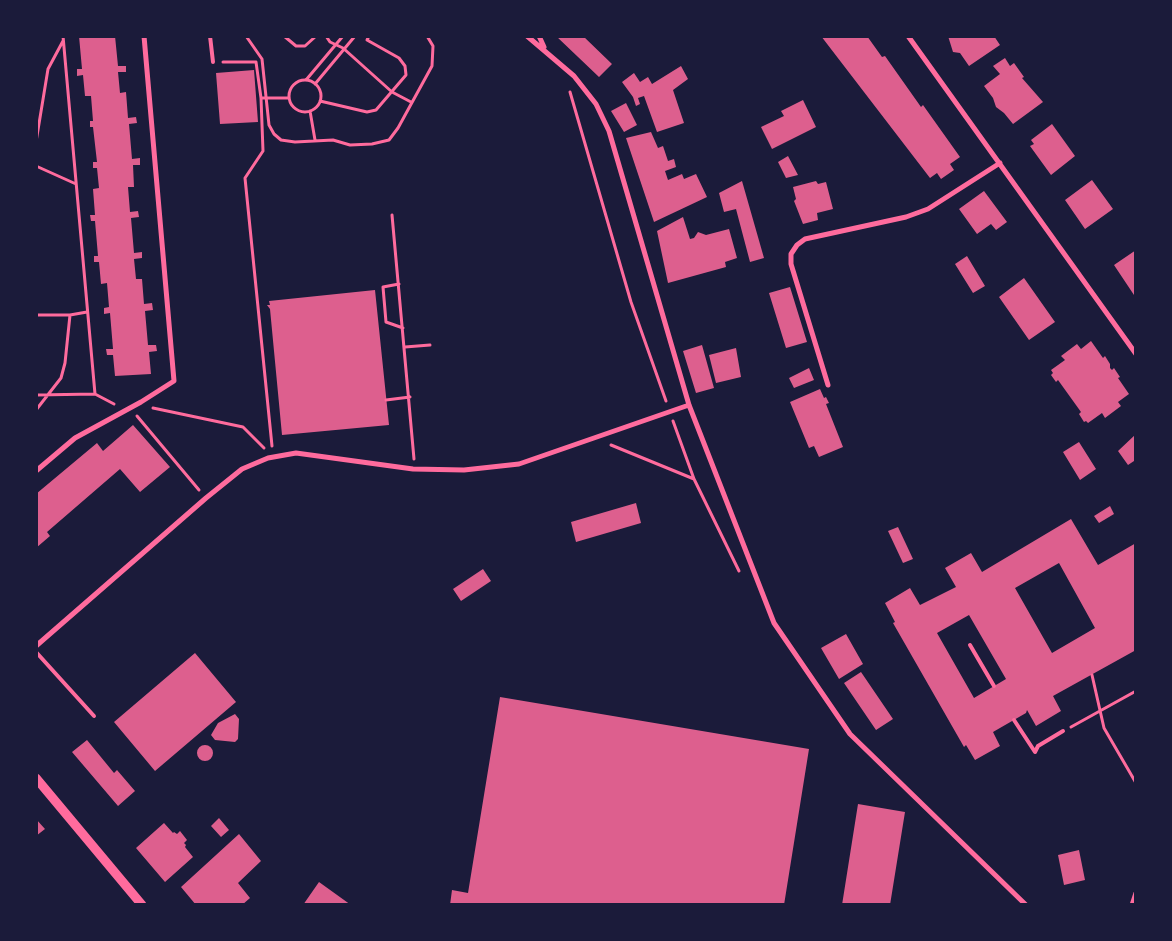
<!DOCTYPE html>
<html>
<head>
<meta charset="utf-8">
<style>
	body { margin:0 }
	#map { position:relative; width:1172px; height:941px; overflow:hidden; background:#1b1b3a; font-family:"PT Serif",serif }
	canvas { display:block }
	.frame { position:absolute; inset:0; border:38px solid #1b1b3a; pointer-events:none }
</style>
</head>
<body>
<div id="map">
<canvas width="1172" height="941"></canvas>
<div class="frame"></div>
</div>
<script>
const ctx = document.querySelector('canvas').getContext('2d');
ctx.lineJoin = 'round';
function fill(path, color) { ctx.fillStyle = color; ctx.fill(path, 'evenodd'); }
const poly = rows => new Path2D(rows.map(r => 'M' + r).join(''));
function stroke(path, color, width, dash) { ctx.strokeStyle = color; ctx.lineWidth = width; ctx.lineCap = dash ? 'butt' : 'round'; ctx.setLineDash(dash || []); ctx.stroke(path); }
fill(poly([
	[79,36,115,36,118,66,126,66,126,72,118,72,120,93,126,92,128,118,136,117,137,123,129,124,132,159,140,158,140,165,133,165,134,187,128,187,130,212,138,211,139,217,131,218,134,253,142,252,142,258,134,259,136,279,142,279,144,304,152,303,153,310,145,311,148,345,156,345,157,351,149,352,151,374,115,376,113,355,107,355,106,349,113,349,110,313,104,314,104,308,109,307,107,283,101,284,99,262,94,262,94,256,98,256,95,221,91,221,90,215,95,215,93,189,99,188,97,168,93,168,93,162,97,162,93,127,90,127,90,121,93,121,91,96,85,96,83,75,77,76,77,69,82,69],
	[556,36,583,36,612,64,599,77],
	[821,36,867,36,882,57,885,56,921,107,923,105,960,157,950,164,954,170,941,179,937,173,930,178],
	[948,36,994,36,1000,45,969,66,960,53,953,52],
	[1005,58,1010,66,1014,63,1024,77,1022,78,1043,102,1013,124,1004,113,996,107,993,98,984,86,1000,74,993,66],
	[681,66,688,79,673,90,684,123,657,132,644,96,638,98,640,104,636,106,633,97,622,82,634,73,640,82,648,77,652,84],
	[254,70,258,122,220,124,216,73],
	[803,100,816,127,772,149,761,127,784,116,781,111],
	[626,103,637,125,624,132,611,111],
	[1052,124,1075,156,1051,175,1030,146,1034,144,1031,140],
	[651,132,658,148,663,146,668,161,674,159,676,167,665,171,668,180,682,174,684,179,696,174,707,197,654,222,626,138],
	[788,156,798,175,786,178,778,162],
	[1092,180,1113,209,1085,229,1065,200],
	[742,181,764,258,750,262,736,209,724,212,719,193],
	[816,181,818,184,826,182,833,209,817,213,818,220,803,224,794,201,796,199,793,187],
	[984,191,1007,222,996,230,991,224,977,234,959,209],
	[683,217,690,239,694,238,698,232,706,235,729,229,737,258,725,262,726,267,668,283,657,231],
	[1136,250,1136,298,1114,265],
	[967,256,985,286,973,293,955,264],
	[1024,278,1055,322,1029,340,999,297],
	[790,287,807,342,786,348,769,293],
	[375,290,389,425,282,435,270,309,267,305,270,305,269,301],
	[1091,341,1103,358,1105,356,1110,364,1110,368,1112,370,1114,368,1120,377,1118,378,1129,394,1118,402,1121,406,1105,418,1102,413,1088,423,1086,421,1084,422,1079,414,1081,412,1058,380,1056,382,1051,375,1053,373,1051,370,1065,360,1061,356,1077,344,1081,349],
	[702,345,714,388,696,393,683,351],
	[736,348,741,377,716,383,709,355],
	[809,368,814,380,794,388,789,378],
	[820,389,824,398,826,397,829,403,826,404,843,447,819,457,814,446,809,448,790,402],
	[133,425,170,467,140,492,120,469,47,532,50,536,36,548,36,494,97,443,103,451],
	[1136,434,1136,464,1134,461,1128,465,1118,451],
	[1079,442,1096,469,1080,480,1063,452],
	[636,503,641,523,576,542,571,522],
	[1110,506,1114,514,1099,523,1094,516],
	[1071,519,1098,565,1136,543,1136,650,1053,696,1061,711,1036,726,1027,710,1026,713,993,732,1000,746,975,760,966,745,964,747,893,623,895,622,885,603,910,588,920,605,956,587,945,568,971,553,982,572],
	[1059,563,1095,628,1052,653,1015,588],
	[969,615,1006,679,974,698,937,633],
	[898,527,913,559,903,563,888,531],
	[483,569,491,581,461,601,453,589],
	[846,634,863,664,839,679,821,648],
	[195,653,236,702,155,771,114,722],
	[861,672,893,719,876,730,844,683],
	[500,697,809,749,784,905,450,905,452,890,468,893],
	[235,714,239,719,238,739,235,742,215,740,211,735,218,723],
	[87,740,114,773,117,770,135,791,118,806,72,752],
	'197 753a8 8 0 1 1 16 0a8 8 0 1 1-16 0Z',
	[858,804,905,812,890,905,842,905],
	[219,818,229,830,221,837,211,826],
	[36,819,45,829,36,836],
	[164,823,173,833,174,832,177,834,180,831,187,840,184,843,186,845,185,847,193,857,165,882,136,848],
	[239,834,261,861,238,883,250,898,242,905,196,905,181,887],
	[1079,850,1085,880,1064,885,1058,855],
	[319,882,351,905,303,905]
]), '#dd5f8e');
stroke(poly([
	[63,36,95,394,114,404],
	[246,36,262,59,269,125,274,134,281,140,295,142,333,140,350,145,372,144,389,140,398,128,432,66,433,46,427,36],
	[284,36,296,46,305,46,316,36],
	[326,36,330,42,343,48,392,92,411,102],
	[223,62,256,62,261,98,289,98],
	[306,80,343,36],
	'289 96a16 16 0 1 1 32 0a16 16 0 1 1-32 0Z',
	[315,84,355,36],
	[570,92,631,302,666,401],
	[261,98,263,151,245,178,272,446],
	[320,101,367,112,376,110,406,75,405,66,399,58,367,40,369,36],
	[310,111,315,140],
	[36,142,48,69,63,41],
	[36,166,76,184],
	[392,215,414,459],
	[399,284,383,287,386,322,403,328],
	[36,315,70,315,87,312],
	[405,347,430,345],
	[36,395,95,394],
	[386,400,410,397],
	[153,408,243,427,264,448],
	[36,410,61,378,65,363,70,315],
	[137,416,199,490],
	[673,421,694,479,739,571],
	[611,445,694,479],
	[1092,675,1104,728,1136,783],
	[1071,727,1136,691]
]), '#ff6b9d', 3);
stroke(poly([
	[210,36,213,62],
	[970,645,994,686],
	[36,652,94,716],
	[1014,720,1035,752,1038,746,1063,731]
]), '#ff6b9d', 4);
stroke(poly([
	[527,36,574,76,596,104,609,131,689,405,774,623,850,734,1026,905],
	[539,36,544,47],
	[908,36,1136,354],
	[828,385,791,264,791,254,797,245,805,239,906,217,928,209,1000,163],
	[36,471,75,438,141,402,174,381,144,36],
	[36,646,206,498,242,469,268,458,296,453,413,469,464,470,519,464,689,405],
	[1132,905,1136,893]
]), '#ff6b9d', 5);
stroke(poly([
	[36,778,142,905]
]), '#ff6b9d', 9);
</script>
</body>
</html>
